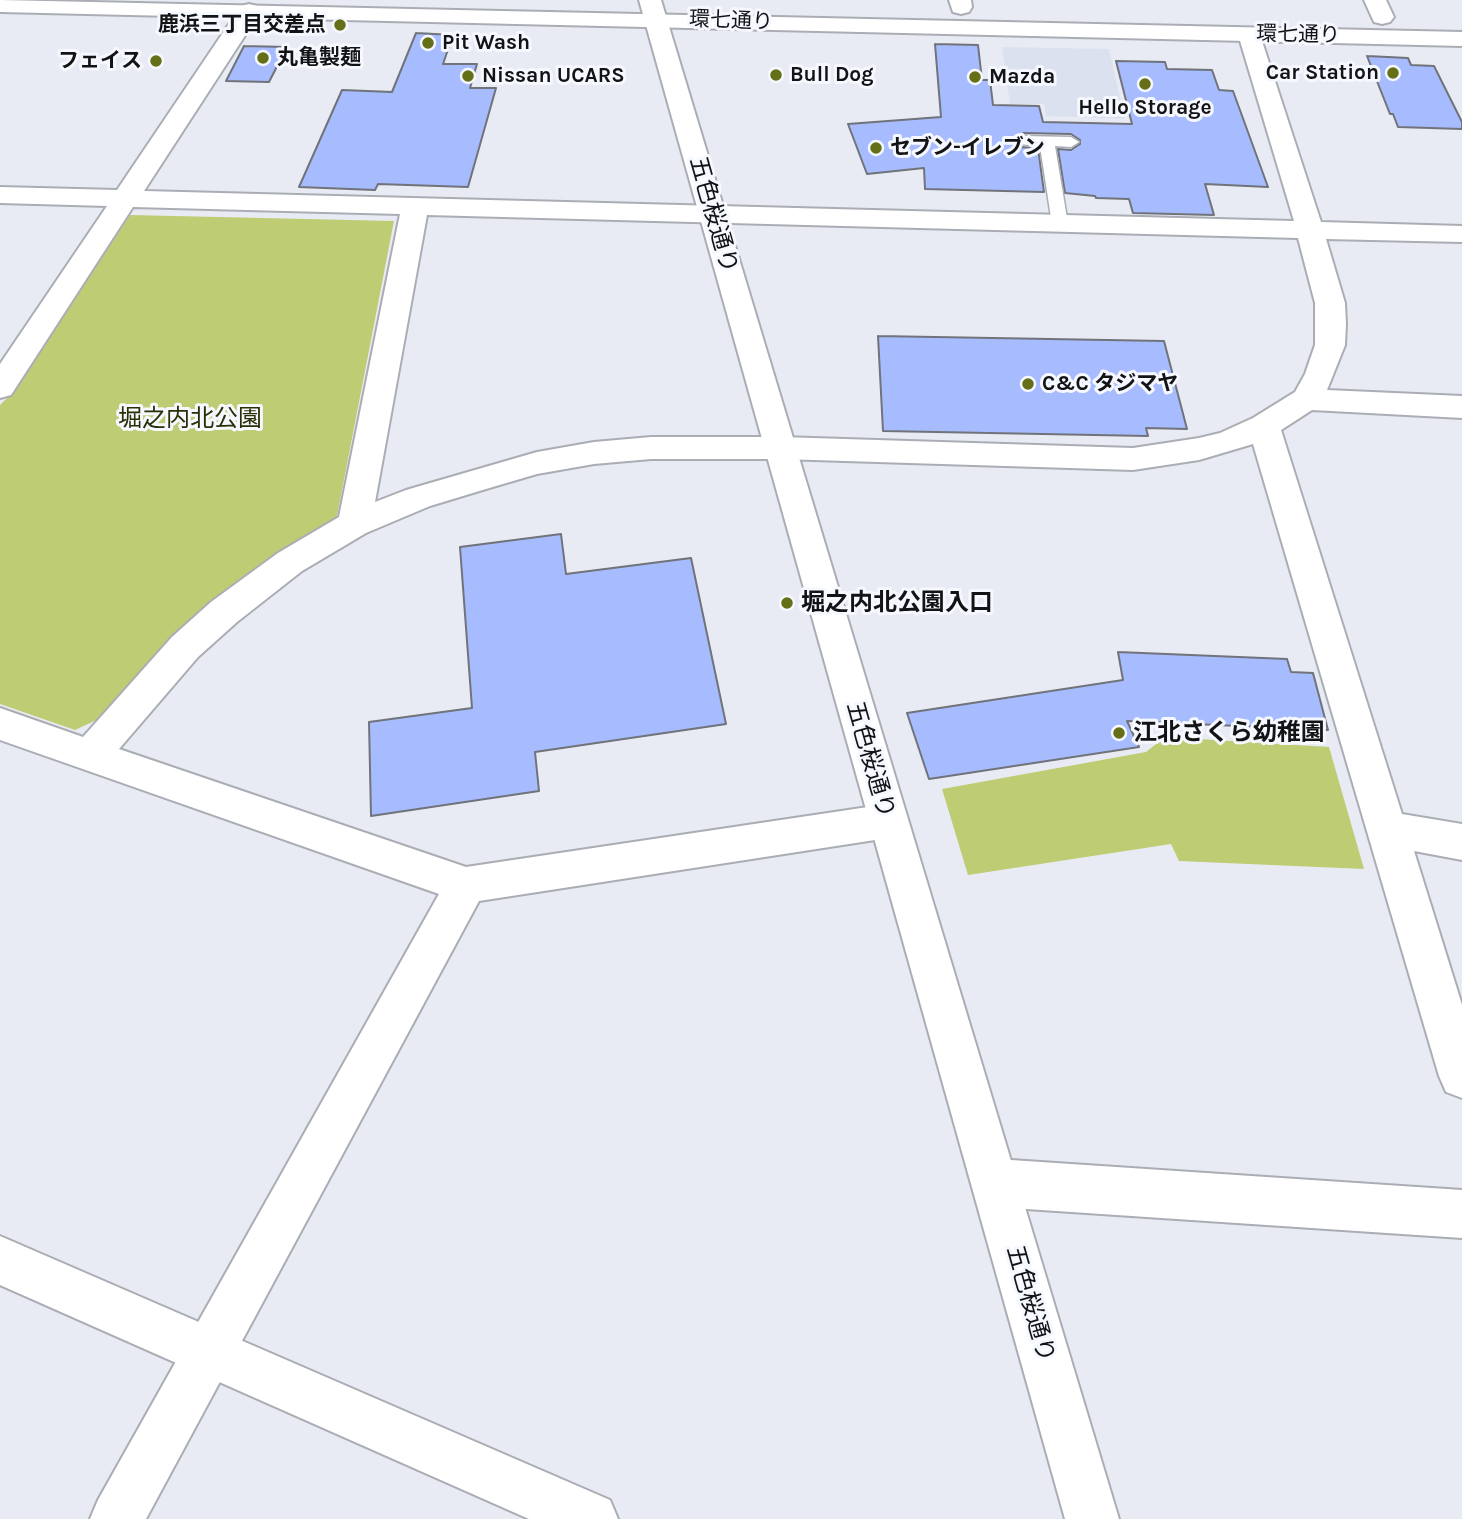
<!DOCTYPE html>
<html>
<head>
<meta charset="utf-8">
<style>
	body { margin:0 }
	canvas { display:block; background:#e8ebf3 }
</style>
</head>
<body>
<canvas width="1462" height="1519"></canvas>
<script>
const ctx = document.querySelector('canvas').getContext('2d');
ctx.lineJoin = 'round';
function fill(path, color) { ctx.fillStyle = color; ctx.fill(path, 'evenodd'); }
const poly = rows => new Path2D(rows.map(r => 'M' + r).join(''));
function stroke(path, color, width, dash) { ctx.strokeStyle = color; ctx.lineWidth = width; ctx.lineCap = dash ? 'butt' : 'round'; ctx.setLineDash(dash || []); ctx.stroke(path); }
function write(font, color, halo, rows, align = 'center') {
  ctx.font = font + ' Karla,"Noto Sans JP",sans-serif'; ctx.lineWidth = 6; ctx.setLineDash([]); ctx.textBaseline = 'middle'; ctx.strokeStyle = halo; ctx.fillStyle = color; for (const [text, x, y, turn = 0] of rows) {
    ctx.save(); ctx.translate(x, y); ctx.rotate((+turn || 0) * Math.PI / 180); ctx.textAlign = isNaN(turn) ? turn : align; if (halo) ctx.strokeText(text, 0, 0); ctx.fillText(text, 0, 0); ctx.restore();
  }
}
fill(poly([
	[1002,47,1109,49,1125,119,1046,116,1044,104,1010,104]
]), '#dce1f0');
fill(poly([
	[130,215,394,221,337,516,180,633,140,673,105,716,75,730,0,704,0,405,14,391],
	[1165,737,1329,747,1364,869,1179,861,1171,844,968,875,942,789,1146,752]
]), '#becc73');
const building = poly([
	[416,33,453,35,443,64,477,64,470,88,496,88,468,187,378,184,375,190,299,187,342,90,392,92,416,33],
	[935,44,978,45,982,80,990,80,993,105,1039,106,1043,122,1132,124,1116,61,1165,62,1167,69,1212,70,1219,90,1233,91,1268,187,1205,184,1214,215,1133,213,1129,199,1096,198,1095,196,1065,193,1058,149,1071,150,1080,144,1080,140,1071,134,1023,133,1012,141,1018,147,1038,148,1044,192,925,189,924,168,867,174,848,124,941,117,935,44],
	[244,46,287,47,269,82,226,81,244,46],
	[1367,56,1408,58,1411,65,1434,66,1462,122,1462,129,1398,127,1393,114,1390,114,1367,56],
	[878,336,1164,341,1187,429,1146,428,1148,436,883,431,878,336],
	[561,534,566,574,691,558,726,724,535,752,539,791,371,816,369,722,472,708,460,547,561,534],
	[1118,652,1287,659,1291,672,1313,673,1328,730,1127,721,1139,747,929,779,907,713,1123,680,1118,652]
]);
fill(building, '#a7bcfe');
stroke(building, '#70737a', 2);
const lane = poly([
	[1023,136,1071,137,1079,142,1071,147,1055,146,1068,224,1066,227,1060,229,1052,224,1040,146,1018,144,1015,141,1023,136]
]);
const street = poly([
	[949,0,971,0,972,7,969,12,961,14,953,12,949,0],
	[1364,0,1386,0,1394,17,1390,22,1382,24,1374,22,1364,0],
	[249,4,257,6,261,11,144,191,1294,221,1238,34,1242,29,1258,29,1321,222,1462,226,1462,242,1326,239,1345,303,1346,324,1345,345,1327,390,1462,396,1462,418,1312,410,1281,430,1402,814,1462,824,1462,860,1414,851,1462,1005,1462,1098,1446,1092,1439,1076,1253,444,1199,460,1133,470,781,459,651,459,594,464,537,474,486,489,430,506,366,533,302,571,237,622,198,657,119,749,466,867,888,804,902,809,908,821,902,833,888,838,479,901,146,1519,90,1519,98,1500,439,894,0,740,0,708,83,737,172,637,211,602,278,553,339,517,400,214,133,207,11,395,0,398,0,364,107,206,0,203,0,187,117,190,241,6,249,4],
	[427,215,1298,238,1315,303,1315,345,1305,374,1295,392,1253,418,1220,433,1199,438,1133,448,781,437,651,437,594,442,537,452,406,490,375,502,427,215],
	[996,1159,1462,1190,1462,1238,996,1207,979,1200,972,1183,979,1166,996,1159]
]);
const secondary = poly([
	[639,0,661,0,1119,1519,1065,1519,639,0],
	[0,1236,610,1500,618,1519,529,1519,0,1285,0,1236]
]);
const primary = poly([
	[0,0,1462,32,1462,46,0,12,0,0]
]);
stroke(lane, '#abadb5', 3);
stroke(street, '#abadb5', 4);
stroke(secondary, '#abadb5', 4);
stroke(primary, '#abadb5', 4);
fill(lane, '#fff');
fill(street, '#fff');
fill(secondary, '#fff');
fill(primary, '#fff');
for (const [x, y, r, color] of [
	[340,25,7,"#646f17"],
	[428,43,7,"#646f17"],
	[263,58,7,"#646f17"],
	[156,61,7,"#646f17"],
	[1393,73,7,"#646f17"],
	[776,75,7,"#646f17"],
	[468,76,7,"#646f17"],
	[975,77,7,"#646f17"],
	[1145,84,7,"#646f17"],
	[876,148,7,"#646f17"],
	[1028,384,7,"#646f17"],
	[787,603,7,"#646f17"],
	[1119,733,7,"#646f17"]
]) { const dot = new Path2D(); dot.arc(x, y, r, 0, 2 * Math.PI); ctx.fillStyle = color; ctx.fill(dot); stroke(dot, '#f6f8ff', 2.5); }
write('21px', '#121315', '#f6f8ff', [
	["環七通り",731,21,2],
	["環七通り",1298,35,1]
]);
write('bold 21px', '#121315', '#f6f8ff', [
	["鹿浜三丁目交差点",326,25,"right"],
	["Pit Wash",442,43],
	["丸亀製麺",277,58],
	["フェイス",142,61,"right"],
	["Car Station",1379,73,"right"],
	["Bull Dog",790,75],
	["Nissan UCARS",482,76],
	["Mazda",989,77],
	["Hello Storage",1145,108,"center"],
	["セブン-イレブン",890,148],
	["C&C タジマヤ",1042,384]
], 'left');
write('24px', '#121315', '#f6f8ff', [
	["五色桜通り",713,215,74],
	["五色桜通り",870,760,74],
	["五色桜通り",1030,1304,74]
]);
write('24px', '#292e05', '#f6f8ff', [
	["堀之内北公園",190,419]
]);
write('bold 24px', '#121315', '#f6f8ff', [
	["堀之内北公園入口",801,603],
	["江北さくら幼稚園",1133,733]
], 'left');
</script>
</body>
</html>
